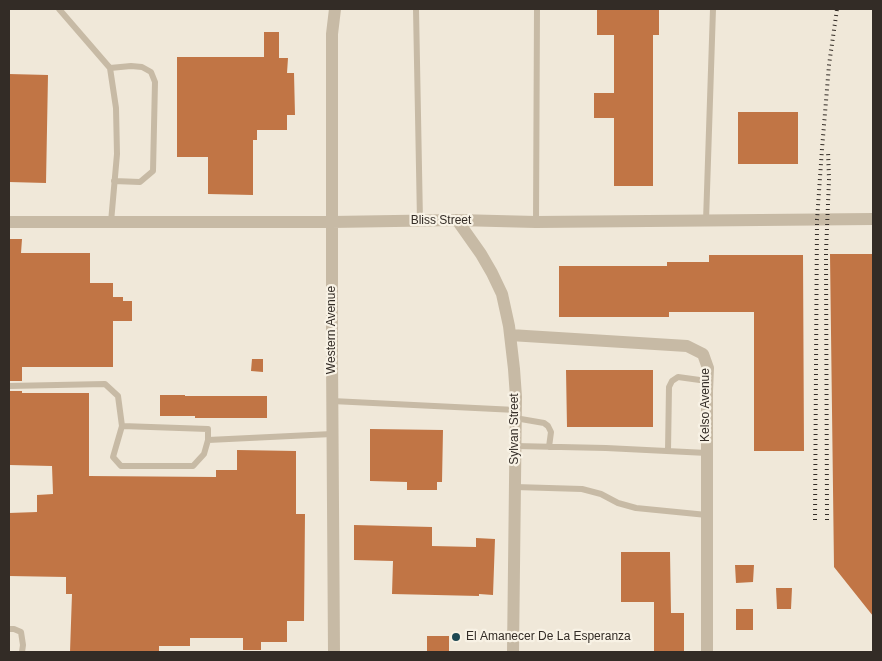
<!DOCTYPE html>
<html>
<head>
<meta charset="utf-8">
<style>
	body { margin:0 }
	#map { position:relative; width:882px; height:661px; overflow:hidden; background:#f0e8d9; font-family:Arial,sans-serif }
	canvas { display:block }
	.frame { position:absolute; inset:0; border:10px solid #332c26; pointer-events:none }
</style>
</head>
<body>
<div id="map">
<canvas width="882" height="661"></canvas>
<div class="frame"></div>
</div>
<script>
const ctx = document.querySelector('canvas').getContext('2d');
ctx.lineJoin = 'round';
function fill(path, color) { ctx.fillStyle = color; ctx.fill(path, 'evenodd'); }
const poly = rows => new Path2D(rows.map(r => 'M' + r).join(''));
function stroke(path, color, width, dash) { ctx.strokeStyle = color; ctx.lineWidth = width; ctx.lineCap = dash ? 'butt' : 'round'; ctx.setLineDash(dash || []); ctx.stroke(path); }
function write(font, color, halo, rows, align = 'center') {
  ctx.font = font + ' Arial,sans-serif'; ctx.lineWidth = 4.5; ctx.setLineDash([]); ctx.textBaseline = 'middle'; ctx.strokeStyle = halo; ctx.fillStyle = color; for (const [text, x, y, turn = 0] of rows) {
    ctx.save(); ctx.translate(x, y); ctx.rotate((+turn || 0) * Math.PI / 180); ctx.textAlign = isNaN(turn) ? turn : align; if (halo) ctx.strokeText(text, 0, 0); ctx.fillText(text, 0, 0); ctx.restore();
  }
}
fill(poly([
	[597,9,659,9,659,35,653,35,653,186,614,186,614,118,594,118,594,93,614,93,614,35,597,35],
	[264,32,279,32,279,58,288,58,287,73,294,73,295,115,287,115,287,130,257,130,257,140,253,140,253,195,208,194,208,157,177,157,177,57,264,57],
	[9,74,48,75,46,183,9,182],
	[738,112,798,112,798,164,738,164],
	[9,239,22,239,21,253,90,253,90,283,113,283,113,297,123,297,123,301,132,301,132,321,113,321,113,367,22,367,22,381,9,381],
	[830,254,873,254,873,616,834,567],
	[709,255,803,255,804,451,754,451,754,312,669,312,669,317,559,317,559,266,667,266,667,262,709,262],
	[252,359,263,359,263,372,251,371],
	[566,370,653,370,653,427,567,427],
	[9,391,22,391,22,393,89,393,89,476,216,477,216,470,237,470,237,450,296,451,296,514,305,514,304,621,287,621,287,642,261,642,261,650,243,650,243,638,190,638,190,646,159,646,159,652,70,652,72,594,66,594,66,577,9,576,9,513,37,512,37,495,53,494,52,466,9,465],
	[160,395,185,395,185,396,267,396,267,418,195,418,195,416,160,416],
	[370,429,443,430,442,482,437,482,437,490,407,490,407,482,370,481],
	[354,525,432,527,432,546,476,547,476,538,495,539,493,595,479,594,479,596,392,594,393,561,354,560],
	[621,552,670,552,671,613,684,613,684,652,654,652,654,602,621,602],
	[735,565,754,565,753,582,736,583],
	[776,588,792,588,791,609,777,609],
	[736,609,753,609,753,630,736,630],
	[427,636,449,636,449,652,427,652]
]), '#c17545');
stroke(poly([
	[59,9,110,68,116,108,117,154,111,222],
	[416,9,420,221],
	[110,68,131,66,142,67,151,72,155,82,153,171,140,182,114,181],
	[706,221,713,9],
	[536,222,537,9],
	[9,386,105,384,118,396,122,426,113,457,121,466,193,466,204,454,208,440,208,429,122,426],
	[332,401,516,410],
	[515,418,544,423,548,426,551,432,549,447],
	[208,440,332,434],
	[515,446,606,448,707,453],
	[668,451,669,387,672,381,678,377,707,381],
	[515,487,582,489,601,494,618,503,636,508,707,515],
	[9,629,14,629,21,632,23,645,22,652]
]), '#c7baa5', 6);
stroke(poly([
	[457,220,481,254,492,273,502,294,509,326,514,369,516,397,513,652],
	[9,222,332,222,457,220,536,222,873,219],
	[510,335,687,346,703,354,708,368,707,391,707,652],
	[334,652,332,358,332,34,335,9]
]), '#c7baa5', 12);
stroke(poly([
	[815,520,817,220,822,149,829,65,837,9],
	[827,520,826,252,829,179,828,151]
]), '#332c26', 4, [1, 4]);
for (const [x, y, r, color] of [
	[456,637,5,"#1e4853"]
]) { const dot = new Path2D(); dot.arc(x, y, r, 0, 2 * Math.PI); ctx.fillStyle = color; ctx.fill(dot); stroke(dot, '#f8f2e5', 2); }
write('12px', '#332c26', '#f8f2e5', [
	["Bliss Street",441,221],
	["Western Avenue",332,330,-90],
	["Kelso Avenue",706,405,-90],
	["Sylvan Street",515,429,-90]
]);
write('12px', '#332c26', '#f8f2e5', [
	["El Amanecer De La Esperanza",466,637]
], 'left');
</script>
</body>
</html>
